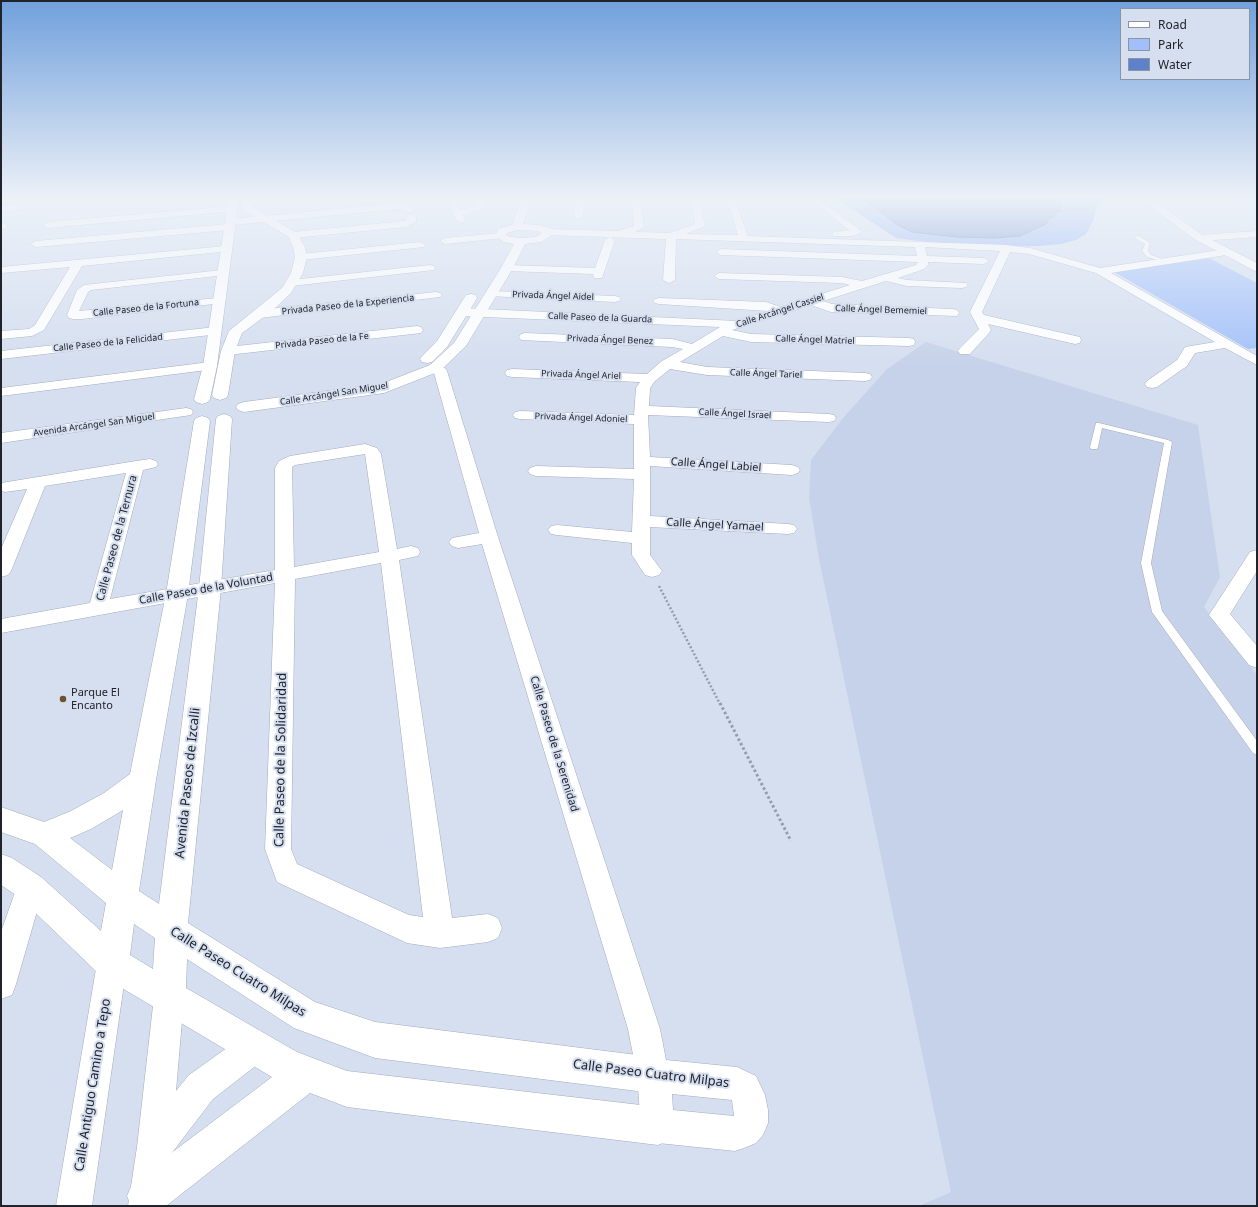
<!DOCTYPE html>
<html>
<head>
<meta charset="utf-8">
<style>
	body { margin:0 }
	#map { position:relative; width:1258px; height:1207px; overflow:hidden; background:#d5dff0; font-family:"Noto Sans",sans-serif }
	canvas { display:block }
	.frame { position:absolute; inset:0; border:2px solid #20232a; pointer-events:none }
	.legend { position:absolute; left:1120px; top:8px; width:130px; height:72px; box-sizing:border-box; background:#d5dff0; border:1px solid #8d94a1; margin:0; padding:5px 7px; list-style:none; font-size:12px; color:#20232a }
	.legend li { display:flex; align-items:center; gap:8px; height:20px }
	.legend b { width:20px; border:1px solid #8d94a1 }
</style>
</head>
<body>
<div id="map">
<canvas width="1258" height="1207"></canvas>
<div class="frame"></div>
<ul class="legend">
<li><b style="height:5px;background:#fff"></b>Road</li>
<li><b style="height:11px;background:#a1c0f9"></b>Park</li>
<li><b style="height:11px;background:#5d82ca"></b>Water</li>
</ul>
</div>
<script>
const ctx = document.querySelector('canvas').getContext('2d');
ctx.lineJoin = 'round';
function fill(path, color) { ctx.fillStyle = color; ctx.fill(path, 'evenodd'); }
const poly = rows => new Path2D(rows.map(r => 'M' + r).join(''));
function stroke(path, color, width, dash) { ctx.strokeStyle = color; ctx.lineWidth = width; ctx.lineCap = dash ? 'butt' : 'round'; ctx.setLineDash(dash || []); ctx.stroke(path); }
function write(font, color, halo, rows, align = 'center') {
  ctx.font = font + ' "Noto Sans",sans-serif'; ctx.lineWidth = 4; ctx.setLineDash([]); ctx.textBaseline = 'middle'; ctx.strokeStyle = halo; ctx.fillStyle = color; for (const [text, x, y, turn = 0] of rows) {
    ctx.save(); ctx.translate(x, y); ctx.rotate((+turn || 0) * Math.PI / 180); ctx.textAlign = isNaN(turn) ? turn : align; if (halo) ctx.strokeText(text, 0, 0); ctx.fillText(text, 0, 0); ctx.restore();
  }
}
fill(poly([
	[926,342,1198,425,1220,577,1204,607,1257,675,1257,1206,919,1206,951,1192,819,559,809,497,811,460,843,418,887,369]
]), '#c6d2e9');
fill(poly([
	[1209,258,1257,283,1257,348,1248,349,1114,272]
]), '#a1c0f9');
fill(poly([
	[834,197,1107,197,1096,208,1094,219,1086,234,1076,240,1061,244,1038,246,992,247,957,246,896,238]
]), '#85acf7');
const water = poly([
	[858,197,1062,197,1062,198,1059,200,1061,211,1058,211,1053,217,1049,218,1046,224,1020,236,994,238,957,237,912,232,896,224,864,199,858,197]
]);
fill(water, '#5d82ca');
stroke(water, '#4b669a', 1);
const service = poly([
	[1135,236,1139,236,1150,243,1148,251,1151,255,1165,260,1165,262,1147,257,1142,251,1145,244,1135,238,1135,236],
	[1096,423,1099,423,1168,440,1172,442,1151,563,1162,611,1257,741,1257,755,1253,753,1152,612,1141,563,1164,443,1102,428,1098,447,1097,449,1091,449,1090,447,1096,423]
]);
const minor = poly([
	[270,197,309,197,305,200,246,204,242,201,246,198,270,197],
	[445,197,453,197,460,210,475,206,480,197,488,197,482,210,463,215,466,220,461,223,456,220,445,197],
	[577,197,585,197,583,216,578,219,573,216,577,197],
	[636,197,640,200,644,227,635,232,670,233,695,224,690,197,698,197,705,225,703,227,686,234,738,235,726,197,734,197,748,236,1006,245,1030,248,1100,268,1226,249,1230,250,1231,252,1230,254,1226,255,1111,273,1257,356,1257,365,1225,348,1195,353,1187,366,1157,387,1152,388,1147,387,1145,384,1147,381,1177,360,1185,347,1215,342,1096,273,1029,254,1010,252,982,312,984,315,1080,337,1081,340,1080,343,1075,344,988,324,991,330,989,333,970,354,960,354,958,351,960,348,979,329,970,312,1000,251,925,247,927,256,984,258,989,261,984,264,928,262,928,265,924,269,898,278,907,280,966,283,968,285,966,287,962,288,907,286,886,281,823,301,832,304,953,309,957,310,959,313,957,316,831,312,811,305,732,330,751,334,909,338,914,339,915,342,914,345,909,346,751,342,723,336,680,362,707,367,865,373,870,374,872,377,870,380,865,381,707,375,670,369,655,381,650,388,649,406,829,414,834,415,836,418,834,421,829,422,648,415,650,457,792,465,798,467,800,470,798,473,792,475,650,466,650,516,788,524,794,525,797,529,794,533,788,534,650,527,650,555,662,571,659,575,652,577,645,575,632,555,632,543,557,535,551,534,548,530,551,526,557,525,632,532,634,479,536,476,530,474,528,471,530,468,536,466,634,469,634,424,520,419,515,418,513,415,515,412,520,411,634,415,636,388,640,382,512,377,507,376,505,373,507,370,512,369,647,374,662,361,683,349,672,347,521,340,519,337,521,334,525,333,672,339,692,344,720,327,462,316,458,315,456,312,458,309,462,308,737,321,768,311,659,304,655,303,653,301,655,299,659,298,766,302,781,307,850,285,842,283,719,279,714,276,719,273,842,277,862,281,916,265,918,262,721,255,716,252,721,249,917,256,915,247,676,239,675,280,669,283,663,280,666,239,547,235,542,232,547,229,618,231,634,226,632,200,636,197],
	[807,197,816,197,859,229,861,232,859,234,851,236,834,236,832,234,834,232,849,230,807,197],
	[398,203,409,205,415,210,410,213,398,209,232,225,234,227,229,230,36,247,31,244,36,241,228,224,226,222,231,219,398,203],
	[16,205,21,208,19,210,1,212,1,206,16,205],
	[233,206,238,209,236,211,48,228,43,225,48,222,233,206],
	[411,214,416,217,416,222,406,227,293,238,288,235,293,232,404,221,406,221,408,215,411,214],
	[1,223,6,224,8,226,6,228,1,229,1,223],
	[1257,231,1257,237,1200,241,1195,238,1200,235,1257,231],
	[500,233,503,234,505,236,503,238,445,244,440,241,445,238,500,233],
	[610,237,615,240,602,278,594,278,593,274,507,271,502,268,507,265,595,268,605,240,610,237],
	[420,242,425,245,424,247,301,260,296,257,301,254,420,242],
	[226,246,230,247,231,249,230,251,82,266,44,330,32,336,1,339,1,331,29,329,35,325,70,267,1,273,1,267,226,246],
	[430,265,434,266,435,268,434,270,291,286,285,283,291,280,430,265],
	[222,270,227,273,226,275,91,290,88,292,79,311,218,298,222,299,224,301,222,303,82,319,73,319,69,318,67,315,77,290,84,285,222,270],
	[492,291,615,296,619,297,621,299,619,301,615,302,488,296,486,294,488,292,492,291],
	[436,292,440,293,442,295,440,297,259,318,255,317,253,314,255,311,259,310,436,292],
	[417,326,421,327,423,330,421,333,228,355,223,354,221,351,223,348,228,347,417,326],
	[215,327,219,328,221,331,219,334,1,359,1,351,215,327],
	[210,362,215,363,217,366,215,369,1,396,1,388,210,362],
	[435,364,445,368,447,371,498,537,660,1029,666,1060,737,1067,756,1076,765,1095,768,1110,768,1123,763,1135,756,1143,744,1148,735,1151,658,1143,646,1138,641,1126,637,1075,628,1029,482,544,458,548,452,546,449,542,452,538,479,533,434,373,428,368,430,365,435,364],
	[672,1094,732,1100,734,1116,673,1110,672,1094],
	[186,408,191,409,193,412,191,415,1,443,1,433,186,408],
	[365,444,377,448,381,454,397,549,411,546,418,548,420,552,418,556,399,560,452,918,488,914,498,918,502,928,498,938,488,942,440,948,407,943,277,882,265,849,275,583,1,633,1,619,90,603,126,473,45,486,11,571,8,575,1,577,1,549,27,489,5,492,1,491,1,483,136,461,150,459,156,461,158,464,156,467,143,470,110,599,275,570,275,468,279,461,290,456,365,444],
	[365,454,379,552,294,567,292,467,295,465,365,454],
	[381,563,423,917,409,915,297,864,291,849,295,579,381,563],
	[1257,550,1257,571,1230,614,1257,646,1257,668,1249,665,1209,615,1250,552,1257,550],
	[30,874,40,878,44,887,16,984,12,995,1,999,1,932,20,878,30,874],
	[112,948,123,952,127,963,92,1206,56,1206,97,963,101,952,112,948],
	[169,982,180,986,184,997,176,1091,189,1075,245,1035,256,1030,267,1035,272,1046,267,1057,213,1099,171,1154,164,1206,128,1206,137,1147,154,997,158,986,169,982]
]);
const tertiary = poly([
	[229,197,239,197,217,366,210,399,208,402,202,404,196,402,194,399,203,366,229,197],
	[242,197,252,197,252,207,297,233,305,247,307,257,303,273,291,293,272,311,242,333,235,351,228,395,226,398,220,400,214,398,212,395,221,351,229,331,282,288,291,273,295,257,293,247,289,237,243,210,242,208,242,197],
	[522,197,532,197,523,224,540,225,550,228,552,235,541,242,525,244,513,268,466,346,440,371,384,393,244,412,238,410,236,407,238,404,244,402,381,384,430,365,454,343,501,268,514,244,504,242,495,236,498,229,512,225,522,197],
	[517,230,539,231,541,234,535,237,521,238,510,237,506,235,507,233,517,230],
	[1137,197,1148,197,1204,236,1257,263,1257,272,1196,240,1137,197],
	[471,294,476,295,477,298,447,347,432,362,427,363,422,362,420,359,422,356,437,341,466,295,471,294],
	[224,414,230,416,232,419,221,588,188,923,315,1002,375,1022,653,1057,666,1062,671,1075,666,1088,653,1093,375,1058,294,1028,187,959,186,988,297,1052,347,1071,658,1107,671,1113,677,1126,671,1139,658,1145,347,1107,310,1093,166,1206,131,1206,127,1196,133,1182,272,1077,100,975,19,897,1,885,1,854,12,858,41,877,101,931,106,903,35,844,1,832,1,807,44,822,71,811,104,793,130,774,166,594,194,421,196,418,202,416,208,418,210,421,188,594,156,780,139,891,159,904,199,588,216,419,218,416,224,414],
	[123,810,112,870,70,838,91,829,123,810],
	[134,924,155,938,153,969,130,955,134,924]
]);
stroke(service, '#a3abbc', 1);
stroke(minor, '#a3abbc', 1);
stroke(tertiary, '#a3abbc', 1);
stroke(poly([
	[849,197,863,205,892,229],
	[1027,235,1044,229,1058,219,1072,197]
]), '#959dab', 1, [1, 1]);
stroke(poly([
	[659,586,720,704]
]), '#959dab', 2.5, [2, 2]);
stroke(poly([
	[720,703,791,841]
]), '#959dab', 3, [2.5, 2.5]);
fill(service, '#fff');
fill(minor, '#fff');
fill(tertiary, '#fff');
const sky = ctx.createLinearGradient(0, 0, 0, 366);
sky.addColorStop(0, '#70a0dc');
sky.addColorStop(0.54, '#ecf1f8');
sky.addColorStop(1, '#ecf1f800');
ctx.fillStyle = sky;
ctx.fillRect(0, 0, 1258, 366);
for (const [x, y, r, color] of [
	[63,699,4,"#734e2a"]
]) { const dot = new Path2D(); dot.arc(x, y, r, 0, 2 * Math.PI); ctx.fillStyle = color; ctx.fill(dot); stroke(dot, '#d5dff0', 1.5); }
write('9px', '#20232a', '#d5dff0', [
	["Privada Ángel Aidel",553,296,2],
	["Privada Paseo de la Experiencia",348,305,-6],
	["Calle Paseo de la Fortuna",146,308,-6],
	["Calle Ángel Bememiel",881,310,2],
	["Calle Arcángel Cassiel",780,311,-18],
	["Calle Paseo de la Guarda",600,318,2],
	["Privada Ángel Benez",610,340,2],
	["Calle Ángel Matriel",815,340,2],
	["Privada Paseo de la Fe",322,341,-6],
	["Calle Paseo de la Felicidad",108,343,-6],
	["Calle Ángel Tariel",766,374,2],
	["Privada Ángel Ariel",581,375,2],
	["Calle Arcángel San Miguel",334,394,-9],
	["Calle Ángel Israel",735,414,3],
	["Privada Ángel Adoniel",581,418,2],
	["Avenida Arcángel San Miguel",94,425,-8]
]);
write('11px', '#20232a', '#d5dff0', [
	["Calle Ángel Labiel",716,465,4],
	["Calle Ángel Yamael",715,525,3],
	["Calle Paseo de la Ternura",117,538,-75],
	["Calle Paseo de la Voluntad",206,589,-10],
	["Calle Paseo de la Serenidad",554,744,73]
]);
write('11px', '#20232a', '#d5dff0', [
	["Parque El",71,693],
	["Encanto",71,706]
], 'left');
write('13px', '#20232a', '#d5dff0', [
	["Calle Paseo de la Solidaridad",281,760,-89],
	["Avenida Paseos de Izcalli",188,783,-84],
	["Calle Paseo Cuatro Milpas",238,972,32],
	["Calle Paseo Cuatro Milpas",651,1074,7],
	["Calle Antiguo Camino a Tepo",93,1085,-81]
]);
</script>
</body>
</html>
